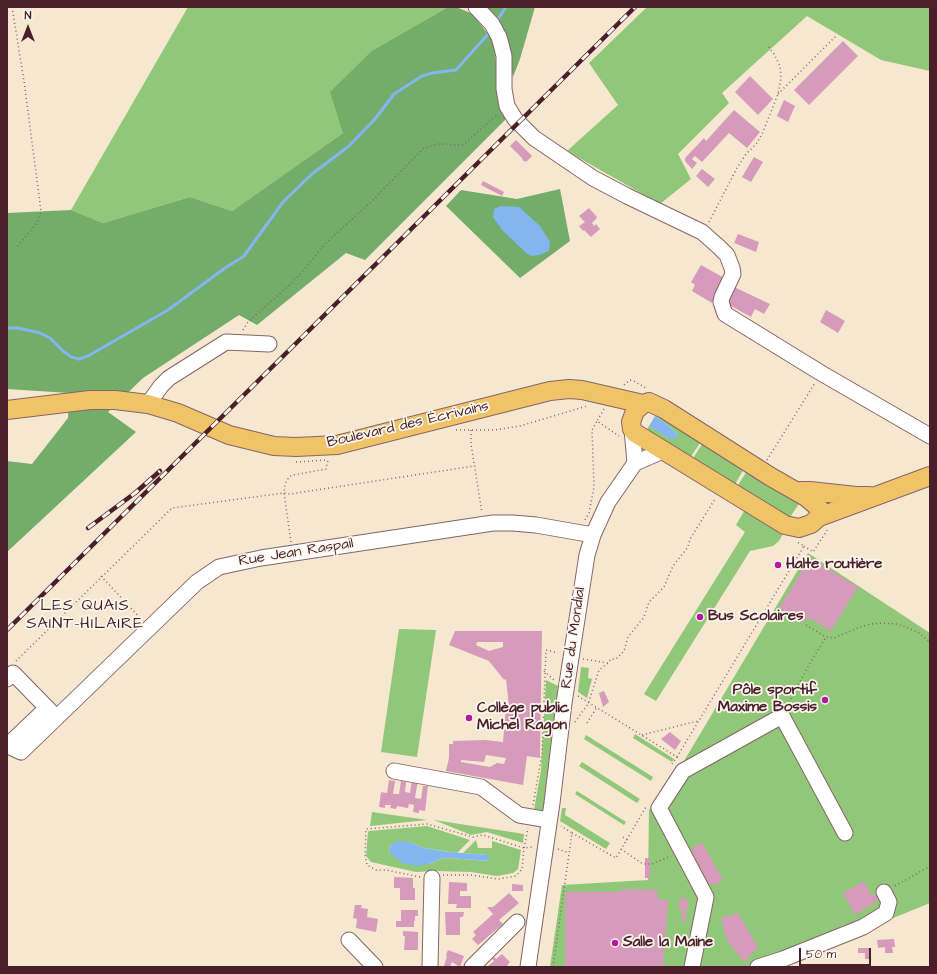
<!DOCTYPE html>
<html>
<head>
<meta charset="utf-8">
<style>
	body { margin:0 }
	#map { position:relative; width:937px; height:974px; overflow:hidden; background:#f6e7d0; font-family:"Architects Daughter",sans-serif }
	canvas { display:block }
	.frame { position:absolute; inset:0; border:8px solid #4a1f2b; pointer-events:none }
	.north { position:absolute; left:8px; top:8px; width:40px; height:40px; -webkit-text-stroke:3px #fbf7ec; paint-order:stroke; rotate:0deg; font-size:11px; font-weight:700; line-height:16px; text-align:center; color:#4a1f2b }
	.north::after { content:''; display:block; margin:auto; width:14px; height:18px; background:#4a1f2b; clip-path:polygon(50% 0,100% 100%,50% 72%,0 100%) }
	.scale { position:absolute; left:799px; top:948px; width:72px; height:18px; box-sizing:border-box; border:2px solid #4a1f2b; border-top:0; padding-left:5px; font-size:12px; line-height:14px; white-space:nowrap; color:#4a1f2b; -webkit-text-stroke:3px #fbf7ec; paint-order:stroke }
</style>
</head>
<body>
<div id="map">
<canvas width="937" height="974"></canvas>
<div class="frame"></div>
<div class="north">N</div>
<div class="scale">50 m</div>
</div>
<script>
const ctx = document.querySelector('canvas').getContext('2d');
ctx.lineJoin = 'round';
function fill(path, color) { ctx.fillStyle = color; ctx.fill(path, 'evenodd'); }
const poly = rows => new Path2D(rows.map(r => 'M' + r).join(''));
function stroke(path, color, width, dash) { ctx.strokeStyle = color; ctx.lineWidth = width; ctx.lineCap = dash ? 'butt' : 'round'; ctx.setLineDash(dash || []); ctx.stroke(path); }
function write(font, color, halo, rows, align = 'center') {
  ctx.font = font + ' "Architects Daughter",sans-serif'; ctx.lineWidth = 3.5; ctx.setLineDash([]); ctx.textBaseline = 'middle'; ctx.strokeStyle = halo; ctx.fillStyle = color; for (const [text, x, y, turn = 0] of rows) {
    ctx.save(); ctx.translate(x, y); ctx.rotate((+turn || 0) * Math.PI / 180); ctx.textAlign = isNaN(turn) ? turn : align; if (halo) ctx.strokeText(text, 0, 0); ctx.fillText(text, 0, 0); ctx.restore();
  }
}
fill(poly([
	[188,7,448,7,373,50,343,133,232,211,190,197,103,223,71,210],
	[647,7,930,7,930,71,881,60,807,16,722,93,729,103,678,154,691,179,660,204,567,151,618,105,589,63],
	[657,412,702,440,690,458,646,432,649,426,670,438,678,435,669,426,655,416],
	[704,441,745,467,734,486,692,460],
	[749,468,801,501,788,520,736,488],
	[747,506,786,529,779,541,773,546,750,551,656,701,644,694,745,532,736,525],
	[808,553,930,633,930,903,773,967,550,967,562,885,648,880,649,810,681,766],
	[399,629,436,630,417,757,381,752],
	[581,667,589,668,588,678,592,679,587,698,578,692],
	[546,680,558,686,557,697,560,702,545,811,534,810,541,770],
	[635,734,674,759,672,762,633,738],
	[586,735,653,777,651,781,584,739],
	[582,762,640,799,637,803,579,766],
	[577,791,626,822,624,825,575,794],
	[562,808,566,808,565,815,610,843,606,849,560,821],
	[372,812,427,820,370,826],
	[434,820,524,834,523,843,487,832,471,835],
	[427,826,470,840,457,853,424,848,409,842,393,843,389,848,390,853,429,864,440,859,449,858,488,861,487,855,463,853,476,840,478,848,492,848,492,841,521,850,518,869,513,873,497,876,471,872,437,871,416,872,371,862,366,856,368,832,369,831]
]), '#91c779');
fill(poly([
	[448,7,456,7,473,14,493,41,496,62,507,118,365,260,346,253,257,325,239,315,143,378,108,412,136,432,7,552,7,461,32,464,68,418,69,393,7,389,7,213,71,210,103,223,190,197,232,211,343,133,330,92,373,50],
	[482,7,535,7,520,59,513,77,506,43],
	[560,189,570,241,520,278,446,206,461,190,517,199]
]), '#74ac69');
fill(poly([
	[501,206,519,207,540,226,550,242,549,251,539,255,531,256,526,253,502,230,493,217,494,209],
	[655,416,669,426,678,435,677,439,671,439,649,426],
	[399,841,409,842,424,848,449,852,488,855,489,861,449,858,440,859,429,864,417,866,402,863,390,853,389,848,393,843]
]), '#83b6f0');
stroke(poly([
	[496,22,506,7],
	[7,328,18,328,40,333,50,338,63,351,71,357,79,359,88,356,168,310,225,268,244,256,283,202,312,174,349,146,375,119,394,94,422,76,432,73,456,70,489,33]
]), '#83b6f0', 3);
fill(poly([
	[843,41,858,56,809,105,794,90],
	[750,76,773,99,758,115,735,92],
	[784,100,795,106,788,122,777,116],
	[734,110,760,132,747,148,729,133,702,162,695,156,692,159,697,163,692,169,685,161,685,158,704,138,706,141],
	[516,140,532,156,526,162,522,160,523,159,510,146],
	[754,157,763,162,751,182,742,177],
	[702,169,715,179,708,187,696,176],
	[483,181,504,192,502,196,481,185],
	[589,208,597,217,596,219,592,223,594,226,596,224,600,229,591,237,584,230,583,231,579,226,585,222,579,216],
	[738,234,759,242,756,252,734,243],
	[701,265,726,279,712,303,692,291,695,285,691,282],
	[732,286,770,304,764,314,755,309,751,317,724,302],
	[826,310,845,321,838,333,820,322],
	[810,558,858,587,831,631,808,617,804,623,779,608],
	[455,631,542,631,540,753,540,758,527,756,523,785,446,771,449,758,449,744,453,744,453,741,485,740,503,742,506,706,509,706,506,679,504,680,489,661,449,645],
	[477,642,503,642,503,647,489,651,476,645],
	[486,755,506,758,504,764,497,763,490,767,461,762,461,760,484,762],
	[604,691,609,702,603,707,599,693],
	[670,732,681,741,675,750,661,739],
	[412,779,418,780,415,798,421,799,423,786,428,786,425,811,419,810,419,813,413,812,414,805,409,804,408,808,397,806,396,809,390,808,391,805,385,805,385,808,379,807,381,792,387,793,389,780,395,781,393,794,399,794,401,781,406,782,405,792,410,793],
	[702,842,723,880,715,885,704,882,690,857,694,847],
	[645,858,650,858,650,878,645,878],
	[394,877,413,878,413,888,415,888,415,900,400,900,400,888,394,888],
	[864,881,872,896,876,894,879,900,855,915,843,893],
	[449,882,467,883,467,891,460,891,460,896,471,896,471,908,456,908,457,904,448,904],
	[512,884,523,885,523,891,512,891],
	[621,889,657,890,658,899,668,900,663,967,565,967,565,918,567,918,567,916,565,916,566,892,620,892],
	[509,893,519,903,499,920,503,924,478,945,472,939,476,935,473,932,493,914,487,907,493,907],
	[680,898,688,899,686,921,681,921,683,910,678,910],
	[355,905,362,905,361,908,368,909,367,917,378,919,376,932,356,928,357,919,353,918],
	[401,910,418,910,418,916,415,916,415,921,414,921,414,927,396,927,396,921,401,921],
	[445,912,464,912,463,917,460,917,460,935,446,935],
	[738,913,758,947,744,962,727,941,721,918],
	[403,931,418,932,418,950,404,950,405,936,403,936],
	[894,939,895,947,892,947,893,953,885,953,885,947,878,948,877,940],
	[858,948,870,948,869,959,865,959,865,953,858,953],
	[448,950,464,956,460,967,452,962,450,967,444,966,447,956,446,955],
	[502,954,510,962,506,967,487,967,494,961,492,959,494,957,496,959]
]), '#d69bbb');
const minor = poly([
	[476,7,492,24,499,37,501,44,504,56,504,89,507,106,515,119,534,138,593,178,627,196,702,232,719,247,727,255,732,268,733,274,722,297,721,302,725,314,821,373,930,436],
	[148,404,161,386,169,378,226,342,269,344],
	[632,429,635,463],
	[7,679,13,673,56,717],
	[7,746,47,708],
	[8,746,21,752,197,582,219,567,261,558,493,523,513,523,536,525,593,535],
	[394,771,481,787,519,815,549,820],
	[349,940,375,967],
	[430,967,432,878],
	[472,967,517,922],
	[528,967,552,803,564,703,587,555,593,535,608,502,635,463,665,450],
	[692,967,706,897,659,808,683,771,782,716,845,833],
	[758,967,783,959,863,927,886,913,889,902,884,892]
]);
const major = poly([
	[7,410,90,400,115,400,148,404,178,413,229,435,274,446,296,447,337,445,550,391,569,389,582,390,643,404],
	[798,492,801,491,810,491,856,496,870,496],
	[819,517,819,508,806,497,771,477,664,409,649,402,643,404,635,411,631,422,632,429,635,433,785,525,799,528,811,524,819,517,930,476]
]);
stroke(minor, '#866565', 17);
stroke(major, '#866565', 20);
stroke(poly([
	[12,7,24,81,41,211,37,223,16,248],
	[778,94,836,36],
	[709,222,737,168,746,154,757,143,763,132,778,94,781,78,780,66,774,54,767,45],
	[243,330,248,322,295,280,327,242,372,201,400,172,424,148,438,144,463,145,498,114],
	[624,385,630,380,634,381,646,388],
	[604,409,597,421,619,436],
	[456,430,495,430,520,426,587,406],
	[471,430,471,444,482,513],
	[767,460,815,383],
	[296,462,326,460],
	[585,520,589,513,594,487,592,430,597,421],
	[291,542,284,493,285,484,289,477,293,475,326,469,328,460],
	[804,546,813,552,828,529],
	[101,576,141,619],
	[806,625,826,637,834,638,860,627,871,624,883,623,896,624,906,627,919,633,930,642],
	[583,659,608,663],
	[16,661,172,508,284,493,290,494,474,466],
	[544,671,555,681],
	[578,696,677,757,672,764],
	[787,706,810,663,826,637],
	[575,722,588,704,599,670,608,663,611,659,616,659,624,651,628,637,644,617,649,602,664,587,673,566,688,547,690,539,715,499],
	[587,723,597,707],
	[642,735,698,721],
	[677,757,804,546,797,542],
	[533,805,542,754,546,650,558,653],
	[572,833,616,858,646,807],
	[623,837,627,840],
	[558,849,569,853],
	[621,849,643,864,652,864,671,856],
	[443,875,471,875,498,879,516,876,522,869,524,848,528,828],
	[420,877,386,870,376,870,367,865,365,855,366,829,427,824,473,837,483,835,524,848,532,847],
	[895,886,930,866],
	[553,967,572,833,561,826]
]), '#866565', 1.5, [1, 3]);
stroke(minor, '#fff', 15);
stroke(major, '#f0c369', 18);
const rail = poly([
	[88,528,135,493,160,471],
	[7,630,635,7]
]);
stroke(rail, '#4a1f2b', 4.5);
stroke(rail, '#fbf7ec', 3, [9]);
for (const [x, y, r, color] of [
	[778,565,4,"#b5179e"],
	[700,617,4,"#b5179e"],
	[825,700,4,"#b5179e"],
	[469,718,4,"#b5179e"],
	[615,943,4,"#b5179e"]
]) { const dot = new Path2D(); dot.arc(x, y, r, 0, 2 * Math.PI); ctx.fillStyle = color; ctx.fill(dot); stroke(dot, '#fbf7ec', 1.5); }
write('15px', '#4a1f2b', '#fbf7ec', [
	["Boulevard des Écrivains",408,425,-13],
	["Rue Jean Raspail",296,553,-9],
	["Rue du Mondial",574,638,-82]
]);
write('bold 15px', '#4a1f2b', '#fbf7ec', [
	["Halte routière",786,565],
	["Bus Scolaires",708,617],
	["Pôle sportif",817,691,"right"],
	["Maxime Bossis",817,708,"right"],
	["Collège public",477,709],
	["Michel Ragon",477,726],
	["Salle la Maine",623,943]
], 'left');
ctx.letterSpacing = '1px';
write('16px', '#4a1f2b', '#fbf7ec', [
	["LES QUAIS",85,607],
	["SAINT-HILAIRE",85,625]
]);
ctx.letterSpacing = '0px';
</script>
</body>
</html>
